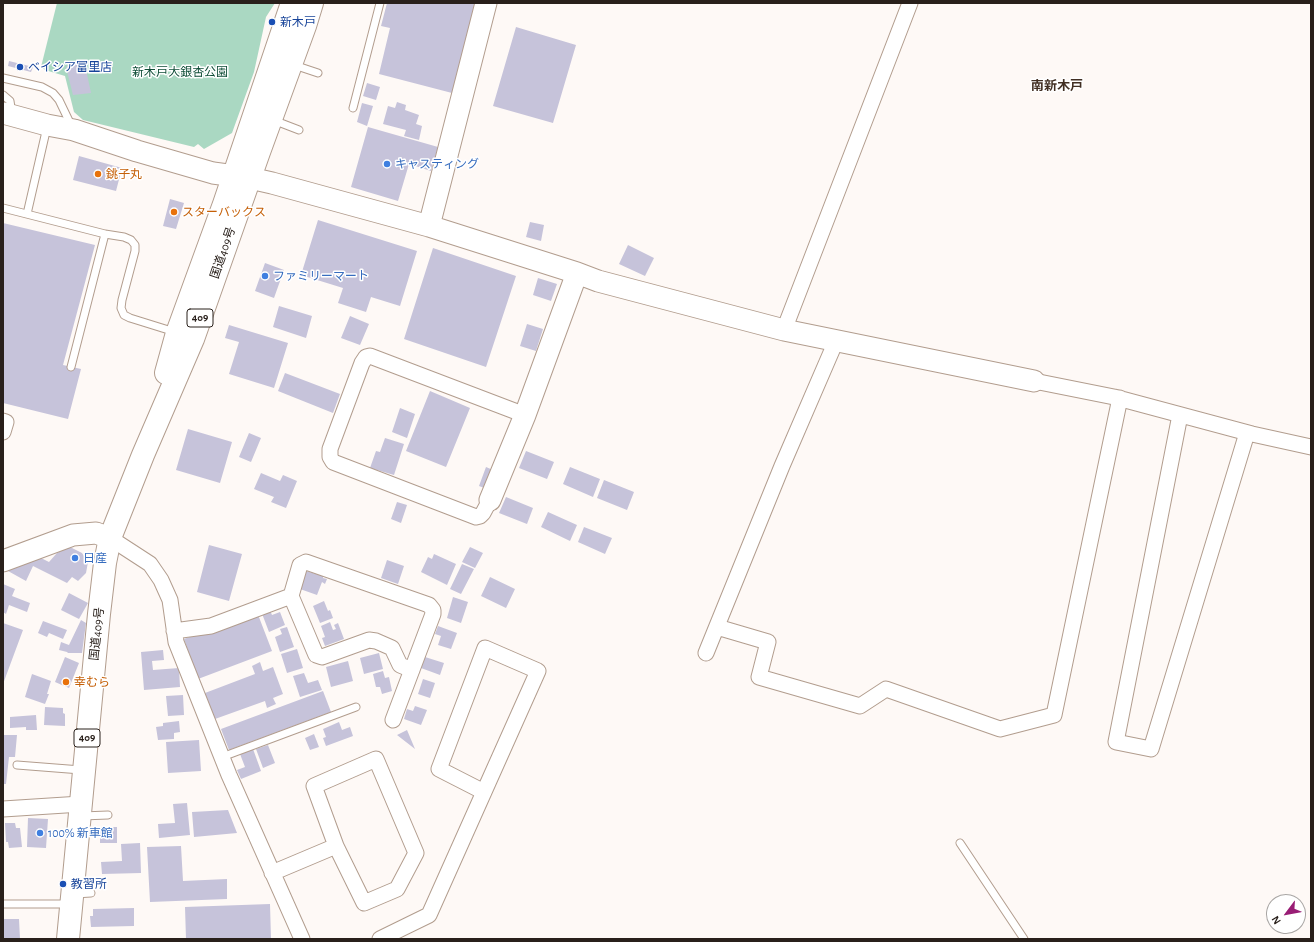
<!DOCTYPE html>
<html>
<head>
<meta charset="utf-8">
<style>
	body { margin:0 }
	#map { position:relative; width:1314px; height:942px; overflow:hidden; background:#fef9f6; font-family:"Alegreya Sans",sans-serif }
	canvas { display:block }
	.frame { position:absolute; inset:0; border:4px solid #29201b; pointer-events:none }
	.north { position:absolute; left:1266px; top:894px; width:40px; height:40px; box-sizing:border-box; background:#fff; border:1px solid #a9a6a4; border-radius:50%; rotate:238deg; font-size:11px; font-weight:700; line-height:16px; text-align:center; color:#29201b }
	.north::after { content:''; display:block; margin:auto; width:14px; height:18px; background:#991d75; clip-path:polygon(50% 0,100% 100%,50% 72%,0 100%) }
</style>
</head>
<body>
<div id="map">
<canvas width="1314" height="942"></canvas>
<div class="frame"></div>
<div class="north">N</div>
</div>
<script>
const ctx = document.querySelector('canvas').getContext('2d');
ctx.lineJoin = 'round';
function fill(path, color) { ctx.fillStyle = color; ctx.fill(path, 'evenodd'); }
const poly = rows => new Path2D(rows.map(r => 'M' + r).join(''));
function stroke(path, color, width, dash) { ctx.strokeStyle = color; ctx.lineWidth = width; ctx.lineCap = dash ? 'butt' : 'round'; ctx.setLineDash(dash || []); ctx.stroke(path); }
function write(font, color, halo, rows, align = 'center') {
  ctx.font = font + ' "Alegreya Sans","Noto Sans JP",sans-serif'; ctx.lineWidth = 3; ctx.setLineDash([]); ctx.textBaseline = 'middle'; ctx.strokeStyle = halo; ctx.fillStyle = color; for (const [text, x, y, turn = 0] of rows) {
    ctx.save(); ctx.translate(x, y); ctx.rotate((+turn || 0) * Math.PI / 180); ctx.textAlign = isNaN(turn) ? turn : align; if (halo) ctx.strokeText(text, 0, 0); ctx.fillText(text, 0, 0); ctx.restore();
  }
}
fill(poly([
	[57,3,275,3,266,17,254,72,232,133,204,149,198,144,194,147,83,120,74,112,65,76,45,70,41,67]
]), '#aad8c2');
fill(poly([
	[387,3,475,3,452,93,379,74,390,28,381,26],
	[516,27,576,45,553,123,493,106],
	[84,60,91,93,73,95,66,67,70,65],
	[9,61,33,67,31,72,8,66],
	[367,83,380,87,376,100,363,96],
	[397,102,406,105,405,110,419,115,416,124,422,126,419,140,404,136,406,130,383,124,388,106,395,108],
	[362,103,373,106,367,126,357,122],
	[368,127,438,147,431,171,409,164,398,201,351,187],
	[79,156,122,168,116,191,73,180],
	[170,199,184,203,176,229,163,226],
	[318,220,417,251,400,306,371,297,366,312,338,303,343,288,301,275],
	[530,222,544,225,541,241,526,237],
	[3,223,95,245,63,365,81,369,68,419,3,403],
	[628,245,654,258,645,276,619,264],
	[433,248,516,276,486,367,404,339],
	[265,263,284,270,274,298,255,291],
	[538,278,557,284,551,301,533,295],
	[279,306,312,316,306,338,273,327],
	[350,316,369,324,360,345,341,338],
	[527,324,543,329,536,351,520,346],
	[229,325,288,343,274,388,229,374,239,342,225,338],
	[285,373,340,394,333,413,278,391],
	[430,391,470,408,446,467,406,451],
	[400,408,415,414,407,438,392,432],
	[188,429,232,442,220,483,176,470],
	[249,433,261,438,251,462,239,457],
	[385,438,404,444,394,475,370,468,376,451,380,452],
	[526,451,554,462,547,479,519,468],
	[486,467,493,470,487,489,479,486],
	[570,467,600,479,593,497,563,484],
	[261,473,280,481,283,475,297,481,286,508,271,502,274,497,254,489],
	[604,480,634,492,627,510,597,498],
	[506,497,533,508,527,524,499,513],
	[397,502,407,505,401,523,391,519],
	[548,512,577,525,570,541,541,527],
	[584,527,612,538,605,554,578,542],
	[209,545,242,554,229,601,197,592],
	[470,547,483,553,475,568,462,562],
	[67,548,72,548,82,553,88,562,86,573,78,581,72,577,67,583,33,566,26,581,8,571,14,564,37,556,49,562,57,553],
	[434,554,456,564,447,585,421,572,428,557,432,559],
	[387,560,404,566,398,584,381,578],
	[462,564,474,569,461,594,450,589],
	[306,571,323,576,323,578,327,579,325,584,322,582,317,595,300,589],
	[490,577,515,589,506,608,481,596],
	[3,584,15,589,12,596,30,603,27,612,9,605,6,614,3,612],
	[69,593,88,603,79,619,61,610],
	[453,597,468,602,461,623,447,618],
	[324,601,328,611,330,610,333,618,320,623,313,606],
	[269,608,272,615,280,612,285,625,269,632,261,611],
	[257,612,272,651,198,679,184,639],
	[81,620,86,623,82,653,68,653,67,652,59,650,61,642,69,645],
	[43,621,67,630,63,639,49,633,47,637,38,633],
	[330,622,333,630,336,629,334,625,338,623,344,639,325,646,322,638,325,637,321,626],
	[3,623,23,630,3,684],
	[438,626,457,633,451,649,438,645,441,636,435,634],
	[287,627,294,647,280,652,275,637,282,634,280,629],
	[297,649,303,668,287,673,281,654],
	[163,650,164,660,152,661,153,670,179,668,180,687,144,690,141,652],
	[379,653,383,669,364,674,360,658],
	[65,657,79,663,69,688,55,682],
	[425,657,444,663,440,675,421,668],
	[348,661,353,681,331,687,326,667],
	[260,662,263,671,273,667,283,694,273,698,276,704,267,708,265,701,215,719,205,693,255,674,252,666],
	[383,671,385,678,389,677,392,691,382,694,380,687,376,687,373,674],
	[304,673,308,683,318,680,322,690,300,697,293,676],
	[32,674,51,681,47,694,49,694,45,704,25,697],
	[423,679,435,683,430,698,418,694],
	[323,691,331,712,229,750,221,729],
	[183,695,184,715,168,716,166,696],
	[415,706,427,710,421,725,404,719,407,709,413,711],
	[45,707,63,708,63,713,65,714,65,726,44,725],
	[36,715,37,730,26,730,26,727,10,728,10,717],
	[179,721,180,732,174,733,174,739,158,740,156,727,163,726,163,723],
	[339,722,342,730,350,727,353,736,326,746,323,738,326,737,323,729],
	[407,730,415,749,397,735],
	[314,734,319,747,310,750,305,738],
	[3,735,17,735,15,757,9,757,6,784,3,784],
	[199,740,201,771,168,773,166,742],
	[268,745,275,763,263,768,256,749],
	[253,749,261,771,241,779,237,770,245,767,240,754],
	[187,803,190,835,159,838,158,824,175,823,173,804],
	[228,810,237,833,194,837,192,812],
	[28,818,48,819,46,848,27,847],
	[5,823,15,823,16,828,20,828,22,847,9,848,8,842,6,842],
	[100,827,117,827,117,843,100,843],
	[140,843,141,873,102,874,101,862,122,861,121,844],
	[181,846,183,881,227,879,227,899,150,902,147,847],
	[270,904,271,939,186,939,185,907],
	[134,908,134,926,91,927,90,916,93,916,93,909],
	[3,919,19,919,20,939,3,939]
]), '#c6c3da');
const lane = poly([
	[294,65,318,73],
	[3,78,42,87,53,93,59,100,71,125],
	[3,95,10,101,12,114],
	[353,108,380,3],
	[273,120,299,130],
	[3,208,105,234,124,237,131,240,135,245,135,251,122,300,121,308,124,315,130,318,175,332],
	[27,214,47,127],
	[71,367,105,234],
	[222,757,356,707],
	[17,765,81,770],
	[82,816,108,815],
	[960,843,1024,939],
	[75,894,91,893],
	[3,904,69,904]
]);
const street = poly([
	[784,330,910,3],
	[1034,381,1114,397,1252,434,1311,447],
	[1180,415,1116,742,1151,749,1247,433],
	[3,421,6,422,3,432],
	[490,500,483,513,480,516,476,517,333,462,330,457,330,449,362,363,366,357,370,356,525,415],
	[110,538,150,564,161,580,170,600,176,642,229,775,302,939],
	[717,627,768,642,759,677,860,706,886,689,1000,729,1054,715,1120,398],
	[174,631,211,626,291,596],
	[706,653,782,466,836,341],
	[393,720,433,614,433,610,429,605,306,562,300,565,291,596,316,655,322,657,369,640,376,641,392,648,400,665,412,670],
	[3,809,81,804],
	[272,873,336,846,364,903,397,889,416,853,376,759,314,786,336,846],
	[380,939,429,915,538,671,485,648,439,769,484,792]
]);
const secondary = poly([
	[3,113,47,125,74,130,137,151,213,173,250,178,272,183,429,226,577,273,598,281,784,330,1034,381],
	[429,226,486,3],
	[490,500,525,415,577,273],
	[3,561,73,535,96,533,110,538]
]);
const highway = poly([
	[166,373,177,333,224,204,292,3],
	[68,939,99,614,105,563,110,538,143,455,193,339,259,152,305,26,312,3]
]);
stroke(lane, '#b29d8e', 9);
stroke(street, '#b29d8e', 17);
stroke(secondary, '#b29d8e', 23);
stroke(highway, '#b29d8e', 24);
stroke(lane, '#fff', 7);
stroke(street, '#fff', 15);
stroke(secondary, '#fff', 21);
stroke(highway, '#fff', 22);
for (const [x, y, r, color] of [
	[272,22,4,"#1a4fb4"],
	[20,67,4,"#1a4fb4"],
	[387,164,4,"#3f7fe0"],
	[98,174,4,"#e8710a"],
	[174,212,4,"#e8710a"],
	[265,276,4,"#3f7fe0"],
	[75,558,4,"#3f7fe0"],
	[66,682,4,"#e8710a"],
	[40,833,4,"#3f7fe0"],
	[63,884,4,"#1a4fb4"]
]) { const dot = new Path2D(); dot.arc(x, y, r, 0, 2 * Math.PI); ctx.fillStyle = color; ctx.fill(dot); stroke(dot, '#fff', 1.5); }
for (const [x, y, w] of [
	[200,318,26],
	[87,738,26]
]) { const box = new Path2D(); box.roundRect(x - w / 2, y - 9, w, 18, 3); ctx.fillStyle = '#fff'; ctx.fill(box); stroke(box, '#29201b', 1); }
write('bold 11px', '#29201b', null, [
	["409",200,318],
	["409",87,738]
]);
write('12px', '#164399', '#fff', [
	["新木戸",280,22],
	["ベイシア富里店",28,67],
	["教習所",71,884]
], 'left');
write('12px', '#0f4d37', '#fff', [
	["新木戸大銀杏公園",180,72]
]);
write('12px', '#366cbe', '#fff', [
	["キャスティング",395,164],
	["ファミリーマート",273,276],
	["日産",83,558],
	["100% 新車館",48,833]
], 'left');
write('12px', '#c56008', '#fff', [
	["銚子丸",106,174],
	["スターバックス",182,212],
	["幸むら",74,682]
], 'left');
write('12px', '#29201b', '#fff', [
	["国道409号",223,253,-71],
	["国道409号",97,634,-84]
]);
write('bold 13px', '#412f23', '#fff', [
	["南新木戸",1057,86]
]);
</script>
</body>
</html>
